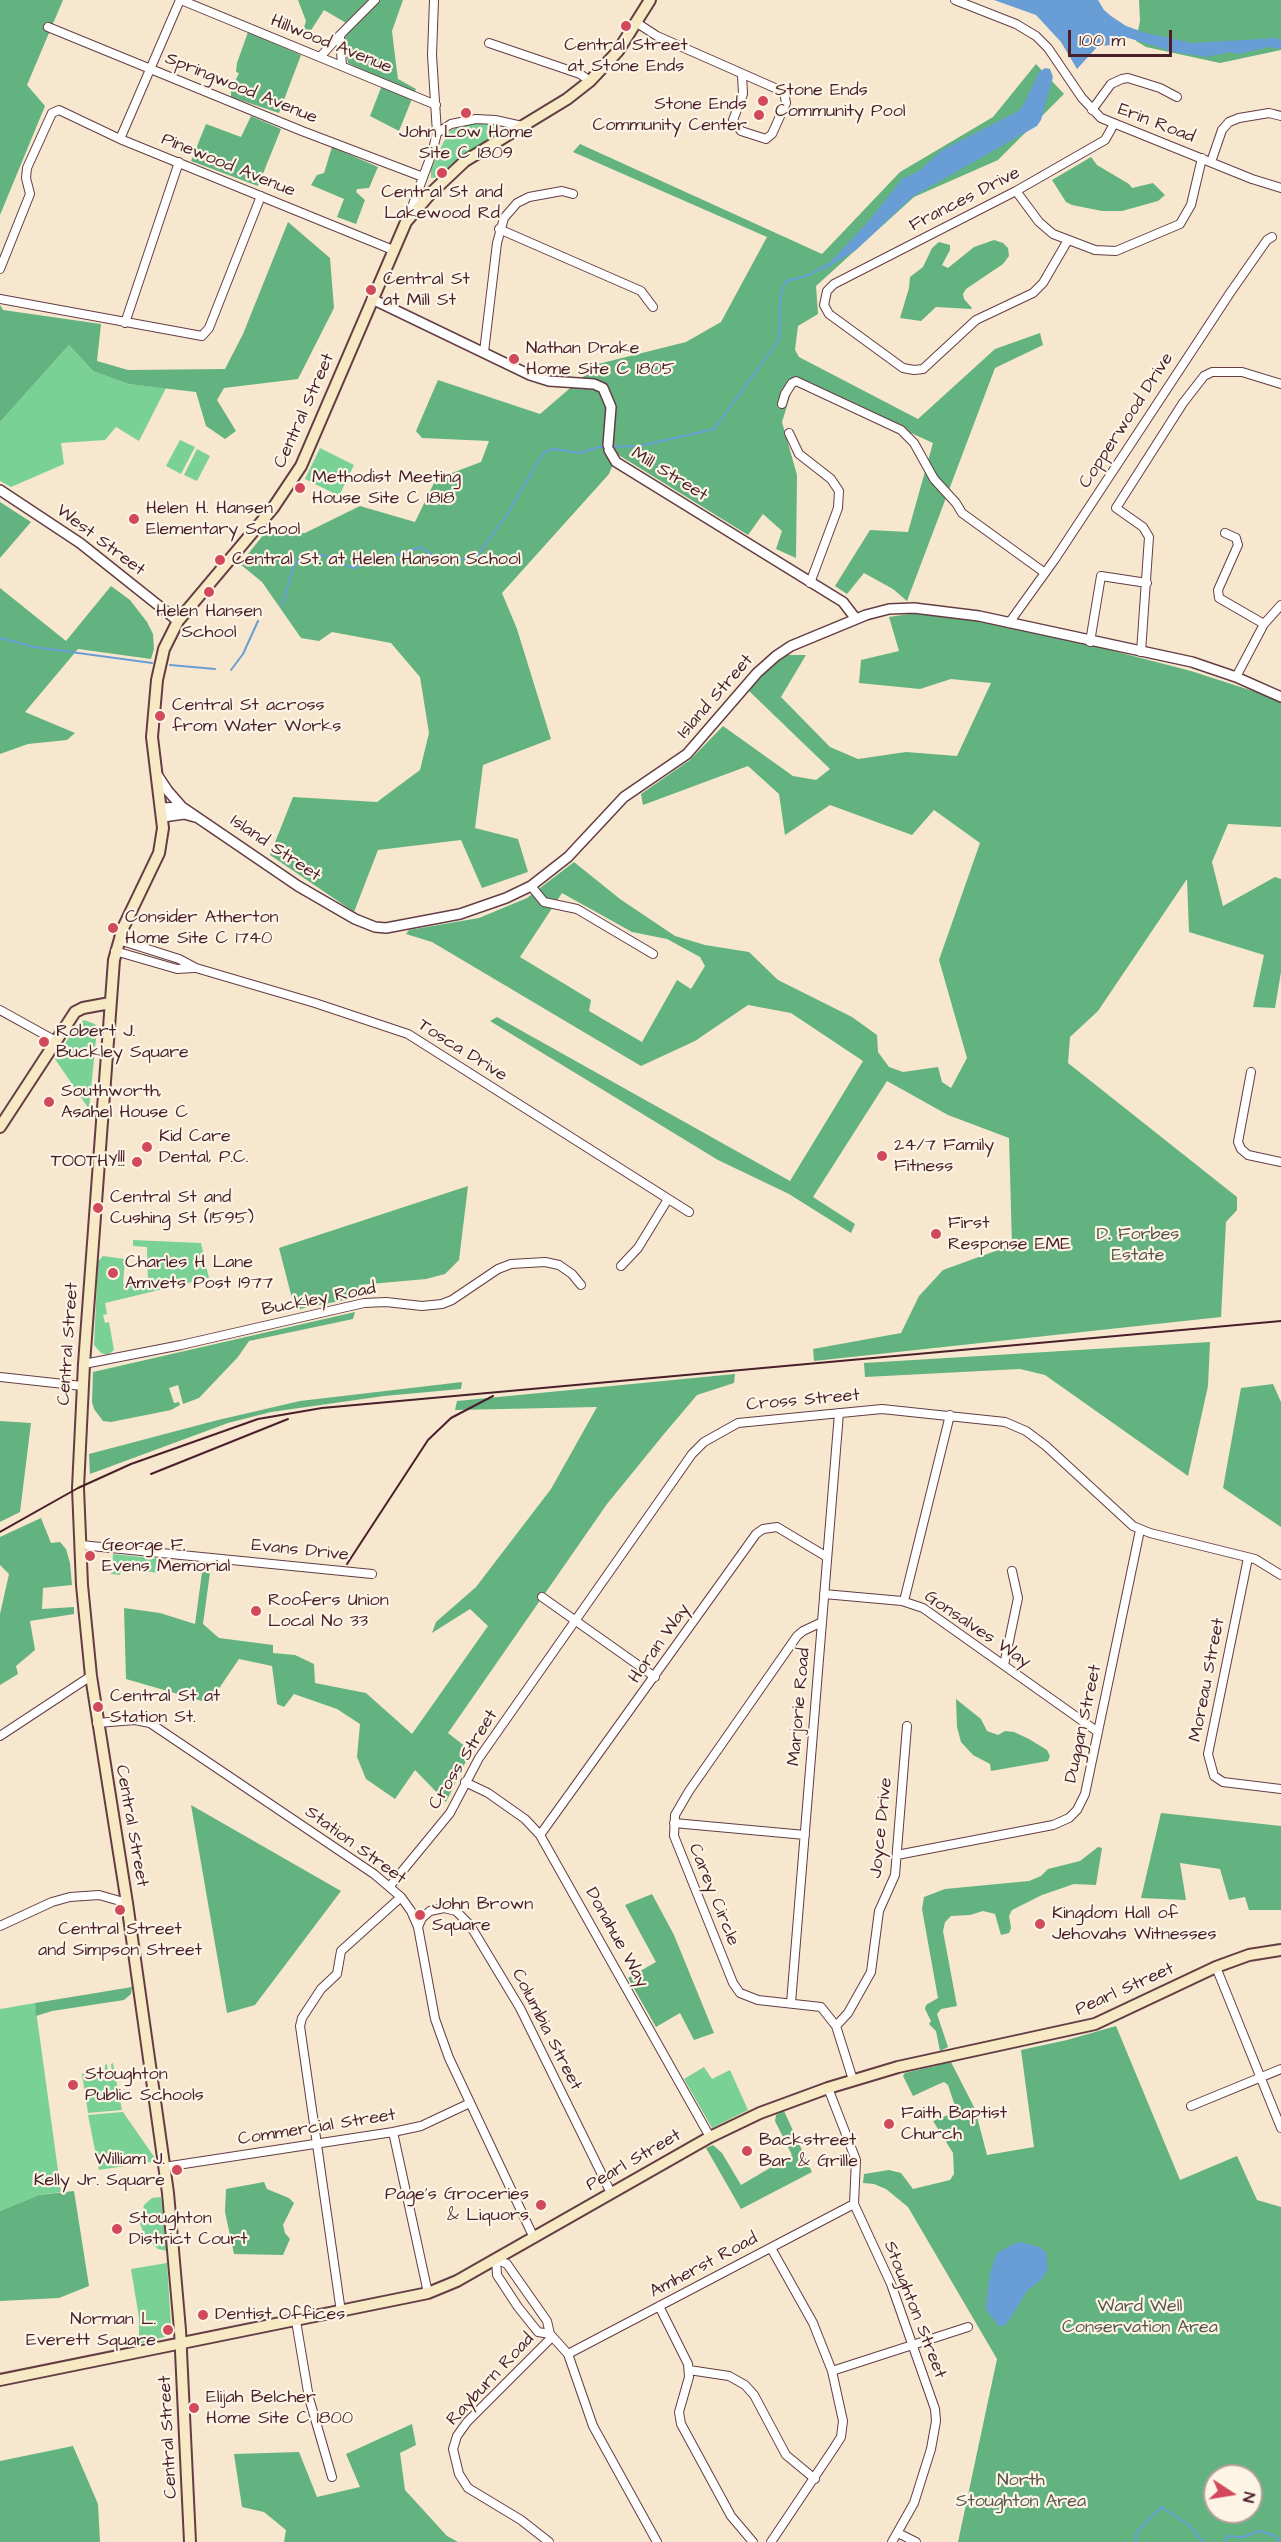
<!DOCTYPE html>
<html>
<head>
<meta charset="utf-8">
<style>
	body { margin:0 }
	#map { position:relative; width:1281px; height:2542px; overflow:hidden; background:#f7e7cf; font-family:"Architects Daughter",sans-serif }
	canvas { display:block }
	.north { position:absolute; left:1203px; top:2464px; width:60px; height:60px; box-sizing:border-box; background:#fcf5e5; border:2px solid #b59f9b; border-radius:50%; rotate:102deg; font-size:16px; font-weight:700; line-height:24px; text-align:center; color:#4a1f2b }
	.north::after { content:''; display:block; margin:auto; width:21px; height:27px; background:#d1495b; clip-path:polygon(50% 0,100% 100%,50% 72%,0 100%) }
	.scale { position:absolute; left:1068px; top:30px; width:104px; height:27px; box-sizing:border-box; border:3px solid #4a1f2b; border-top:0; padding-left:8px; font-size:18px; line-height:21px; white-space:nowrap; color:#4a1f2b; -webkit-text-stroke:4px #fcf5e5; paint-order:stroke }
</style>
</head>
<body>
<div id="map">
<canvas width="1281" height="2542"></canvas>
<div class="north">N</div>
<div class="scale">100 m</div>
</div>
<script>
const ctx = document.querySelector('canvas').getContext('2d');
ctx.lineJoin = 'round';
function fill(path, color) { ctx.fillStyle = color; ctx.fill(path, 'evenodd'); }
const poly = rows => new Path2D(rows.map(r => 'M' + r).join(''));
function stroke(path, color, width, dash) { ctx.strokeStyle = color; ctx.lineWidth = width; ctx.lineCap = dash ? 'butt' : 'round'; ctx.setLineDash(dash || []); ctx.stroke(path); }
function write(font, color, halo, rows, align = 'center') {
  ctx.font = font + ' "Architects Daughter",sans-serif'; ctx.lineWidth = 4.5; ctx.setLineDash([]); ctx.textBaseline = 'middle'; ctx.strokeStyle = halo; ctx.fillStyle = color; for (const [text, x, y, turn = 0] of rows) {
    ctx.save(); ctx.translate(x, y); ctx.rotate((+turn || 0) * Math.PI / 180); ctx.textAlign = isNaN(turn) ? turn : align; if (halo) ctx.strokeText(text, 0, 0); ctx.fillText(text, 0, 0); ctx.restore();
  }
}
fill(poly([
	[473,122,498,124,501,129,438,177,431,178,431,169,448,133,459,125],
	[69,345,93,371,128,384,166,388,139,441,116,427,105,440,61,443,64,464,11,487,0,481,0,422],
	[180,440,195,447,181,474,166,466],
	[320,448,354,465,339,496,305,479],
	[197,449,210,456,197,481,184,475],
	[84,1020,95,1024,97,1029,89,1109,55,1059,77,1025],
	[133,1240,201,1243,209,1278,105,1303,107,1314,103,1315,105,1323,109,1322,114,1350,108,1355,101,1353,94,1345,98,1261,103,1256,125,1259,123,1284,148,1284,147,1247,133,1246],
	[113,1554,162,1559,160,1573,121,1569,120,1575,111,1574],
	[35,2003,61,2192,39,2195,0,2211,0,2009],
	[113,2063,122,2110,88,2113,82,2074,105,2070,105,2065,107,2064,108,2075,112,2074,111,2064],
	[704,2067,712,2079,730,2070,748,2110,712,2128,684,2079],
	[123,2112,157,2161,99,2170,88,2115],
	[161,2197,167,2251,158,2249,146,2238,140,2224,144,2205,152,2198],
	[167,2263,171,2325,169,2333,164,2337,134,2345,132,2341,139,2334,139,2318,131,2269]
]), '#79d196');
fill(poly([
	[0,0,63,0,27,85,45,106,0,215],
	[298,0,403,0,392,31,396,64,398,79,416,89,399,131,370,116,384,80,348,63,344,39,353,27,324,10,308,35,302,34,306,21],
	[1139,0,1281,0,1281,50,1220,63,1146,47,1136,41,1140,21],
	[248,32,301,55,279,113,231,97,231,90,239,73,236,72,237,63],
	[1036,64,1064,94,998,160,914,197,816,286,818,314,798,326,795,350,799,357,918,419,995,349,1040,333,1043,345,995,368,907,601,893,589,864,573,847,594,835,586,870,530,908,532,933,443,795,380,782,422,797,475,796,558,776,549,782,531,763,514,748,535,617,454,609,474,502,593,517,629,551,739,483,765,475,828,518,839,528,872,482,888,461,840,378,850,354,912,270,855,293,797,377,802,420,770,429,733,420,677,391,643,332,632,319,641,301,638,262,582,240,564,264,534,305,533,360,506,415,522,436,479,481,462,489,441,422,438,416,431,438,380,540,414,598,364,686,342,721,322,767,237,573,152,580,144,822,254,900,172,993,117],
	[251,116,281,129,258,186,191,161,206,124,241,137],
	[332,147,378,167,369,188,357,189,356,192,365,200,356,224,337,217,344,199,311,185,317,175,324,173],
	[1091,157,1097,165,1129,184,1132,188,1153,183,1165,195,1158,201,1122,211,1102,211,1072,205,1066,202,1052,180],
	[288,222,330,258,334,308,298,379,224,388,217,400,236,431,225,439,206,426,196,392,128,384,93,371,69,345,0,422,0,305,3,310,101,324,97,361,128,370,225,369,243,334],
	[994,240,1003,243,1008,248,1009,256,1003,264,966,289,963,294,964,299,972,308,971,309,936,307,921,321,900,318,909,288,910,277,923,267,932,248,939,242,950,245,950,250,942,265,948,268,974,247],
	[0,502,31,522,0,558],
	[111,586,130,600,147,622,153,634,154,649,151,659,78,649,25,712,75,733,67,740,28,744,0,754,0,588,66,641],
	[948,608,1191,671,1281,700,1281,827,1228,824,1212,862,1223,906,1275,877,1281,879,1281,972,1275,1008,1253,1007,1264,955,1189,932,1187,879,1098,1011,1070,1037,1068,1063,1237,1197,1237,1210,1226,1222,1221,1317,814,1361,813,1349,901,1333,919,1296,943,1270,1012,1245,1009,1138,948,1115,887,1081,813,1197,855,1224,851,1233,789,1194,718,1160,490,1021,497,1017,790,1181,863,1061,791,1013,748,1005,695,1041,641,1066,432,942,406,934,409,930,479,918,527,898,574,862,620,899,675,936,705,945,749,952,778,980,852,1017,877,1035,878,1052,889,1067,903,1072,938,1067,942,1082,951,1088,967,1058,939,960,980,843,934,810,912,835,830,805,785,835,779,794,748,766,643,805,641,794,690,760,723,726,793,776,816,780,830,769,749,691,767,668,786,655,806,655,781,697,830,747,858,759,906,752,957,756,991,683,951,679,920,689,859,683,861,660,899,651,889,617],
	[562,893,632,932,667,939,700,957,705,966,691,989,677,980,642,1042,589,1011,591,1000,520,957],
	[468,1186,459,1260,445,1274,426,1279,359,1285,359,1297,295,1310,279,1248],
	[355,1312,353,1319,249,1341,238,1357,199,1398,183,1404,178,1385,169,1388,174,1403,179,1402,180,1405,171,1410,111,1422,103,1421,94,1409,92,1402,93,1372],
	[1210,1342,1208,1386,1188,1476,1045,1375,1020,1369,865,1377,864,1363],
	[735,1374,734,1383,697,1395,664,1434,607,1504,448,1733,471,1751,446,1802,415,1770,395,1799,366,1779,357,1757,360,1724,337,1709,294,1694,284,1707,277,1704,272,1666,239,1659,209,1703,126,1679,124,1608,160,1613,195,1624,203,1565,211,1565,203,1624,219,1638,273,1645,273,1653,295,1655,314,1664,315,1683,366,1693,412,1734,488,1626,470,1609,432,1633,436,1622,476,1587,551,1489,597,1407,455,1410,457,1401],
	[462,1382,461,1389,384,1396,271,1412,228,1423,90,1474,89,1454,218,1420,300,1401],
	[1273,1384,1281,1402,1281,1527,1223,1488,1241,1388],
	[0,1421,31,1423,20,1512,0,1522],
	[41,1518,51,1543,60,1542,66,1549,70,1563,72,1585,43,1588,42,1609,74,1607,74,1614,30,1621,35,1650,16,1666,18,1674,0,1685,0,1614,9,1574,0,1565,0,1537],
	[956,1699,981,1719,987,1731,998,1735,1005,1731,1014,1732,1029,1739,1047,1750,1050,1756,1048,1761,991,1771,990,1764,973,1755,961,1742,957,1727],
	[191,1805,341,1891,255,2005,227,2013],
	[1161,1813,1281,1826,1281,1910,1249,1910,1245,1897,1229,1900,1220,1869,1180,1863,1186,1900,1141,1898],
	[1098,1847,1102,1848,1096,1885,1074,1884,1042,1895,1012,1910,1009,1916,1011,1928,1009,1933,1001,1935,995,1914,983,1911,970,1915,951,1916,945,1922,943,1931,957,2006,941,2009,937,2014,948,2047,940,2051,936,2031,929,2024,931,2021,925,2009,926,2005,938,1998,922,1909,924,1897,945,1889,1029,1881,1041,1876,1048,1869,1080,1861],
	[652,1894,674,1935,714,2033,694,2040,680,2013,656,2027,628,1978,656,1962,625,1905],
	[132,1987,131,1994,124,2000,52,2011,36,2016,35,2003],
	[1116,2026,1180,2180,1237,2156,1257,2200,1281,2207,1281,2542,958,2542,997,2359,908,2207,886,2189,874,2184,863,2183,864,2174,889,2170,901,2173,913,2189,950,2180,954,2174,953,2153,933,2121,953,2113,954,2103,948,2085,944,2082,939,2084,913,2096,903,2076,905,2073,951,2062,975,2109,987,2155,1034,2147,1021,2050,1067,2040],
	[1215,2476,1251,2476,1251,2512,1215,2512],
	[784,2111,812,2172,741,2209,706,2148,713,2145,722,2153,741,2185,792,2155,775,2121,776,2115],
	[264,2182,267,2189,289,2198,294,2203,283,2225,285,2233,290,2239,283,2255,234,2254,225,2212,226,2189],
	[74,2191,89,2286,59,2298,0,2301,0,2211,39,2195],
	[412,2424,416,2445,400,2453,405,2490,447,2536,458,2542,284,2542,286,2530,264,2512,242,2507,234,2454,299,2452,317,2497,360,2487,346,2454],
	[73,2446,98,2504,100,2542,0,2542,0,2461]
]), '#62b37f');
fill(poly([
	[994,0,1098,0,1104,10,1111,16,1126,26,1146,33,1192,43,1275,38,1281,40,1281,49,1269,47,1239,54,1230,52,1207,57,1175,52,1125,37,1112,45,1098,46,1077,69,1061,42,1036,15],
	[1045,68,1050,69,1053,77,1041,120,1037,126,912,197,856,250,822,271,868,222,902,179,919,171,942,150,1017,112,1024,104,1039,72],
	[1021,2242,1039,2247,1046,2252,1048,2270,1042,2279,1027,2291,1012,2316,1004,2326,1000,2327,987,2311,986,2306,990,2273,997,2253,1013,2244]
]), '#699dd5');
stroke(poly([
	[282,606,293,569,300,556,323,555,353,568,421,547,439,559,474,560,506,516,544,452,555,449,580,453,599,447,640,446,714,429,779,340,781,293,786,281,807,276,827,265],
	[0,638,34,647,152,663],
	[170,665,215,669],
	[231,670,243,654,258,621],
	[1136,2542,1136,2533,1161,2507,1189,2525,1203,2542],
	[1226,2542,1227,2536,1243,2537,1260,2531,1273,2535,1281,2542]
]), '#699dd5', 2);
const minor = poly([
	[181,0,436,105],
	[955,0,1016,24,1036,36,1048,48,1082,98,1101,118,1252,179,1281,188],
	[637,23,657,36,784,92,786,103,772,134,766,139,741,131,733,120,743,94,742,75],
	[48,27,302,131,423,177],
	[489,43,580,74,590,81],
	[320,57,340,35],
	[342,66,340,35,375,0],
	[1092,110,1111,84,1122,79,1128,78,1160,88,1177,97],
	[437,133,451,124,476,119,495,120,522,126],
	[120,139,180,0],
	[1211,162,1222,130,1229,122,1239,118,1269,113,1281,116],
	[1016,191,1039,222,1053,234,1095,250,1116,251,1180,224,1191,205,1202,158],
	[409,215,432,153,437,133,432,55,434,0],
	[499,229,641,291,653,307],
	[1068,240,1043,283,1033,293,976,320,923,369,914,370,903,368,829,314,824,305,827,291,834,284,1016,191,1105,140,1114,124],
	[0,269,30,194,26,178,27,168,52,113,59,110,120,139,393,250],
	[0,299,202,336,209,328,261,196],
	[125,323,179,162],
	[484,352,497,243,504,218,517,203,529,197,562,191,573,194],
	[782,404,785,394,792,383,796,381,901,430,914,443,934,479,956,503,962,513,1045,573],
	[789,433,799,454,831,479,839,491,838,508,810,583],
	[1225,533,1236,538,1238,545,1218,590,1219,598,1264,624],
	[1009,623,1055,559,1230,293,1267,240,1272,237],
	[1090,642,1101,576,1147,583],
	[1141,652,1149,537,1143,527,1116,508,1183,403,1204,376,1212,372,1242,372,1281,384],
	[1236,677,1264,624,1281,605],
	[531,886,544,902,577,909,653,954],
	[119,940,179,959,196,968,315,1003,408,1034,689,1212],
	[115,951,177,969,194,968],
	[0,1010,56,1041],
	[1251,1072,1238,1142,1241,1149,1248,1155,1281,1162],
	[621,1266,638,1248,668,1199],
	[84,1364,181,1345,364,1303,386,1302,422,1306,442,1304,452,1300,498,1269,511,1264,545,1262,559,1265,572,1274,581,1285],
	[0,1377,82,1386],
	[81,1545,372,1574],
	[1248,1558,1208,1754,1214,1776,1223,1782,1281,1789],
	[824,1594,902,1601,923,1608,1098,1732],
	[542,1597,655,1677],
	[904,1601,950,1415],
	[822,1622,803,1631,797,1636,689,1791,675,1815,674,1836,733,1983,740,1993,758,2000,821,2007,836,2026,853,2080],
	[1004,1665,1018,1598,1012,1571],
	[97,1723,135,1720,150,1723,374,1874,401,1897,411,1911,418,1927,435,2019,449,2058,534,2238],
	[0,1736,91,1676],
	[465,1782,488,1793,525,1819,540,1835,710,2137],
	[674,1823,805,1835],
	[540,1835,756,1534,763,1529,777,1527,827,1557],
	[897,1855,1053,1825,1069,1818,1077,1810,1085,1794,1140,1530],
	[390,1886,450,1813,479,1758,692,1454,704,1442,738,1423,882,1409,1005,1422,1026,1431,1046,1446,1133,1526,1150,1533,1255,1559,1281,1575],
	[0,1926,52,1902,70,1897,99,1895,127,1903],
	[418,1927,422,1918,430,1911,444,1908,456,1911,470,1925,520,2008,611,2193],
	[1216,1967,1281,2128],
	[791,2003,839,1413],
	[836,2026,848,2013,871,1972,879,1911,895,1875,907,1726],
	[828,2088,856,2160,854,2204,891,2284,935,2409,936,2421,931,2449,914,2503,892,2542],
	[1191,2106,1281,2069],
	[393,2132,428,2293],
	[164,2167,393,2132,421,2126,470,2103],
	[771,2248,813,2323,832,2371,843,2421,841,2437,834,2448,771,2542],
	[496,2259,507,2264,547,2321,550,2334,568,2354,593,2426,657,2542],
	[496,2259,497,2275,518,2307,538,2332,550,2334],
	[659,2306,688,2364,689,2377,679,2412,681,2424,731,2516,753,2542],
	[341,2312,300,2026,302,2018,321,1989,337,1974,341,1951,401,1897],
	[296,2321,309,2398,332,2477],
	[568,2354,854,2204],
	[689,2370,729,2376,745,2385,754,2395,786,2455,815,2479],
	[832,2371,968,2327],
	[898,2533,916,2542],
	[549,2542,521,2520,468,2488,459,2474,453,2449,457,2436,467,2422,552,2337]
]);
const tertiary = poly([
	[372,299,530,375,549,381,594,384,603,388,611,407,608,445],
	[609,450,616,462,843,602,856,619],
	[0,490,80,543,178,621],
	[158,776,168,791,182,807,298,886,355,919,375,927,386,928,460,914,506,898,531,886,568,857,624,797,687,754,757,673,776,656,791,646,866,615,889,609,914,608,979,616,1192,662,1236,677,1281,697],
	[162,808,182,807],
	[163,817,184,814,195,817]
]);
const secondary = poly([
	[0,1127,75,1012,83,1008,110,1003],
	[0,2380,428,2293,457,2281,710,2137,760,2113,828,2088,898,2067,1095,2024,1216,1967,1249,1955,1281,1950],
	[190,2542,180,2330,168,2193,127,1903,91,1676,82,1585,78,1488,84,1364,114,960,123,928,159,853,163,828,152,737,157,680,164,649,178,621,273,508,301,466,406,222,431,193,465,161,567,99,590,81,618,51,650,0]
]);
stroke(minor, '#643d44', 10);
stroke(tertiary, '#643d44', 12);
stroke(secondary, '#643d44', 14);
stroke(minor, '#fff', 8);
stroke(tertiary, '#fff', 9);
stroke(secondary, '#f7e9c3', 10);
stroke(poly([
	[151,1474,288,1419],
	[0,1532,78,1488,131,1464,258,1419,322,1408,1281,1321],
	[347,1564,428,1440,451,1418,493,1396]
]), '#4a1f2b', 2);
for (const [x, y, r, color] of [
	[626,26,6,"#d1495b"],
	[763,101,6,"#d1495b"],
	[466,113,6,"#d1495b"],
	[759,115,6,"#d1495b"],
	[442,173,6,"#d1495b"],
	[371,290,6,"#d1495b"],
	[514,359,6,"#d1495b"],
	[300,488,6,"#d1495b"],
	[134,519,6,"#d1495b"],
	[220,560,6,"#d1495b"],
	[209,592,6,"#d1495b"],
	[160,716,6,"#d1495b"],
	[113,928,6,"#d1495b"],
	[44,1042,6,"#d1495b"],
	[49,1102,6,"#d1495b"],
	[147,1147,6,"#d1495b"],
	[882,1156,6,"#d1495b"],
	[137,1162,6,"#d1495b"],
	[98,1208,6,"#d1495b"],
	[936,1234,6,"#d1495b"],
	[113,1273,6,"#d1495b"],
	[90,1556,6,"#d1495b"],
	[256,1611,6,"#d1495b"],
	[98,1707,6,"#d1495b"],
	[120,1910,6,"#d1495b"],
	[420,1915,6,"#d1495b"],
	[1040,1924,6,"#d1495b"],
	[73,2085,6,"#d1495b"],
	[889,2124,6,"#d1495b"],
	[747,2151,6,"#d1495b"],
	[177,2170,6,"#d1495b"],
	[541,2205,6,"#d1495b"],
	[117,2229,6,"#d1495b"],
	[203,2315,6,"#d1495b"],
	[168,2330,6,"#d1495b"],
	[194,2408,6,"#d1495b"]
]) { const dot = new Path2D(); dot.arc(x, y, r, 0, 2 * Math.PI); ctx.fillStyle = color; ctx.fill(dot); stroke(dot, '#fcf5e5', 2); }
write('18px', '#4a1f2b', '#fcf5e5', [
	["Hillwood Avenue",331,45,22],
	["Springwood Avenue",241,89,22],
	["Erin Road",1156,124,21],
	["Pinewood Avenue",228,166,22],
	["Frances Drive",965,200,-27],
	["Central Street",305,411,-66],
	["Copperwood Drive",1127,421,-57],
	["Mill Street",669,475,32],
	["West Street",100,541,37],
	["Island Street",716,697,-49],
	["Island Street",275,849,34],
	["Tosca Drive",462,1051,32],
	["Buckley Road",319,1300,-11],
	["Central Street",69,1344,-86],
	["Cross Street",803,1401,-5],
	["Evans Drive",300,1551,6],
	["Gonsalves Way",977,1630,34],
	["Horan Way",660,1644,-55],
	["Moreau Street",1208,1680,-79],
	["Marjorie Road",800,1707,-85],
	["Duggan Street",1084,1724,-78],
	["Cross Street",464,1760,-58],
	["Central Street",131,1826,80],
	["Joyce Drive",882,1828,-84],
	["Station Street",355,1846,36],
	["Carey Circle",713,1895,68],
	["Donahue Way",616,1938,61],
	["Pearl Street",1125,1990,-24],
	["Columbia Street",546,2030,63],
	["Commercial Street",317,2128,-9],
	["Pearl Street",634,2161,-30],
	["Amherst Road",704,2266,-28],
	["Stoughton Street",914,2310,69],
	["Rayburn Road",491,2380,-47],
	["Central Street",169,2437,-93]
]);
write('18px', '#4a1f2b', '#fcf5e5', [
	["Central Street",626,46,"center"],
	["at Stone Ends",626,67,"center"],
	["Stone Ends",775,91],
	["Community Pool",775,112],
	["Stone Ends",747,105,"right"],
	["Community Center",747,126,"right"],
	["John Low Home",466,133,"center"],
	["Site C 1809",466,154,"center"],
	["Central St and",442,193,"center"],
	["Lakewood Rd",442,214,"center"],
	["Central St",383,280],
	["at Mill St",383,301],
	["Nathan Drake",526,349],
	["Home Site C 1805",526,370],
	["Methodist Meeting",312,478],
	["House Site C 1818",312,499],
	["Helen H. Hansen",146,509],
	["Elementary School",146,530],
	["Central St. at Helen Hanson School",232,560],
	["Helen Hansen",209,612,"center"],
	["School",209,633,"center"],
	["Central St across",172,706],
	["from Water Works",172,727],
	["Consider Atherton",125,918],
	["Home Site C 1740",125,939],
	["Robert J.",56,1032],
	["Buckley Square",56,1053],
	["Southworth,",61,1092],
	["Asahel House C",61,1113],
	["Kid Care",159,1137],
	["Dental, P.C.",159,1158],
	["24/7 Family",894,1146],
	["Fitness",894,1167],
	["TOOTHY!!!",125,1162,"right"],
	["Central St and",110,1198],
	["Cushing St (1595)",110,1219],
	["First",948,1224],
	["Response EME",948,1245],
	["Charles H Lane",125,1263],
	["Amvets Post 1977",125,1284],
	["George F.",102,1546],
	["Evens Memorial",102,1567],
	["Roofers Union",268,1601],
	["Local No 33",268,1622],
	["Central St at",110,1697],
	["Station St.",110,1718],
	["John Brown",432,1905],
	["Square",432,1926],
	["Kingdom Hall of",1052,1914],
	["Jehovahs Witnesses",1052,1935],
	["Central Street",120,1930,"center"],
	["and Simpson Street",120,1951,"center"],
	["Stoughton",85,2075],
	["Public Schools",85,2096],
	["Faith Baptist",901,2114],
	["Church",901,2135],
	["Backstreet",759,2141],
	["Bar & Grille",759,2162],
	["William J.",165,2160,"right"],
	["Kelly Jr. Square",165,2181,"right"],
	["Page's Groceries",529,2195,"right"],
	["& Liquors",529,2216,"right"],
	["Stoughton",129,2219],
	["District Court",129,2240],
	["Dentist Offices",215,2315],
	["Norman L.",156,2320,"right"],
	["Everett Square",156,2341,"right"],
	["Elijah Belcher",206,2398],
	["Home Site C 1800",206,2419]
], 'left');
write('18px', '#58544b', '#fcf5e5', [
	["D. Forbes",1138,1235],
	["Estate",1138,1256],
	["Ward Well",1140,2307],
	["Conservation Area",1140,2328],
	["North",1021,2481],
	["Stoughton Area",1021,2502]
]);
</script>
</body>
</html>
